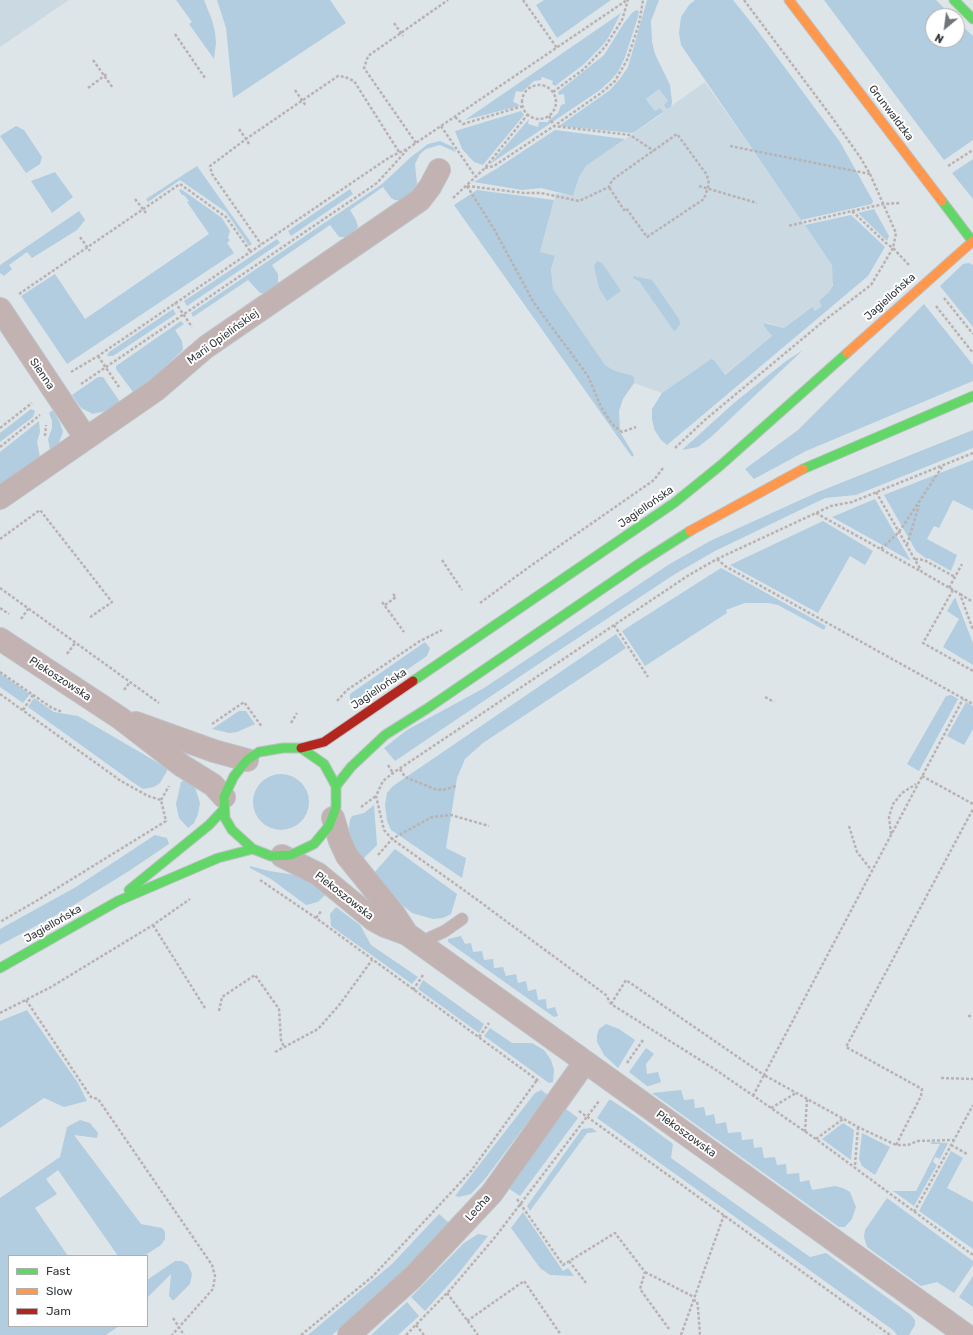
<!DOCTYPE html>
<html>
<head>
<meta charset="utf-8">
<style>
	body { margin:0 }
	#map { position:relative; width:973px; height:1335px; overflow:hidden; background:#dee5e9; font-family:Rubik,sans-serif }
	canvas { display:block }
	.legend { position:absolute; left:8px; top:1255px; width:140px; height:72px; box-sizing:border-box; background:#fff; border:1px solid #adafb1; margin:0; padding:5px 7px; list-style:none; font-size:12px; color:#33383c }
	.legend li { display:flex; align-items:center; gap:8px; height:20px }
	.legend b { width:20px; border:1px solid #adafb1 }
	.north { position:absolute; left:925px; top:8px; width:40px; height:40px; box-sizing:border-box; background:#fff; border:1px solid #adafb1; border-radius:50%; rotate:209deg; font-size:11px; font-weight:700; line-height:16px; text-align:center; color:#33383c }
	.north::after { content:''; display:block; margin:auto; width:14px; height:18px; background:#6f7579; clip-path:polygon(50% 0,100% 100%,50% 72%,0 100%) }
</style>
</head>
<body>
<div id="map">
<canvas width="973" height="1335"></canvas>
<ul class="legend">
<li><b style="height:5px;background:#63d668"></b>Fast</li>
<li><b style="height:5px;background:#ff974d"></b>Slow</li>
<li><b style="height:5px;background:#b3261e"></b>Jam</li>
</ul>
<div class="north">N</div>
</div>
<script>
const ctx = document.querySelector('canvas').getContext('2d');
ctx.lineJoin = 'round';
function fill(path, color) { ctx.fillStyle = color; ctx.fill(path, 'evenodd'); }
const poly = rows => new Path2D(rows.map(r => 'M' + r).join(''));
function stroke(path, color, width, dash) { ctx.strokeStyle = color; ctx.lineWidth = width; ctx.lineCap = dash ? 'butt' : 'round'; ctx.setLineDash(dash || []); ctx.stroke(path); }
function write(font, color, halo, rows, align = 'center') {
  ctx.font = font + ' Rubik,sans-serif'; ctx.lineWidth = 4; ctx.setLineDash([]); ctx.textBaseline = 'middle'; ctx.strokeStyle = halo; ctx.fillStyle = color; for (const [text, x, y, turn = 0] of rows) {
    ctx.save(); ctx.translate(x, y); ctx.rotate((+turn || 0) * Math.PI / 180); ctx.textAlign = isNaN(turn) ? turn : align; if (halo) ctx.strokeText(text, 0, 0); ctx.fillText(text, 0, 0); ctx.restore();
  }
}
fill(poly([
	[0,0,69,0,0,47],
	[705,82,821,248,832,265,834,281,829,292,819,301,823,306,815,311,811,307,784,328,765,322,772,336,724,375,714,360,711,359,662,393,634,383,634,377,631,375,615,371,605,365,553,289,551,269,555,257,540,252,556,193,573,196,579,177,586,166,663,113,655,111,646,99,659,89,669,102,667,109]
]), '#cbd9e2');
fill(poly([
	[176,0,204,0,212,20,215,32,216,43,214,59,189,24,192,22],
	[217,0,330,0,346,23,233,98,226,28],
	[544,0,611,0,557,38,536,5],
	[647,0,659,0,651,21,652,42,655,54,670,85,672,102,671,107,667,109,664,105,668,101,659,89,646,99,655,111,660,108,663,112,633,133,559,126,610,90,619,80,628,67],
	[695,0,733,0,754,26,840,142,873,201,872,204,801,220,681,45,679,33,681,17,689,5],
	[824,0,936,0,952,16,933,16,933,40,957,40,957,21,973,36,973,140,944,160],
	[636,10,639,11,638,17,625,57,618,72,610,81,600,90,490,164,529,119,528,124,538,127,539,122,547,122,558,113,561,105,565,104,564,94,559,95,558,92,604,55,624,23,632,13],
	[621,13,607,40,599,49,583,65,555,86,552,84,553,81,542,77,541,80,534,81,522,92,516,91,513,102,518,104,519,106,465,120],
	[521,111,524,115,483,165,474,162,462,149,455,131],
	[16,126,24,130,42,157,40,164,26,173,0,136],
	[555,130,625,139,586,166,579,177,573,196,541,188,522,190,474,182,496,169],
	[440,141,453,147,456,152,440,145,426,149,420,154,415,164,417,184,410,195,401,200,395,200,391,198,383,187,350,210,356,220,358,227,348,237,339,237,330,225,272,265,278,274,278,285,264,293,260,293,248,280,193,317,191,313,382,184,411,157,428,144],
	[973,159,973,199,952,173],
	[197,166,252,244,249,246,226,212,180,180,148,202,146,199],
	[55,172,73,197,52,213,31,181],
	[181,189,222,218,230,231,228,238,230,240,227,243,234,253,67,364,21,296,55,274,85,319,209,234,187,202,189,201,184,195,182,195,179,190],
	[350,189,353,194,291,236,288,231],
	[477,190,554,200,540,252,555,256,551,269,553,289,605,365,615,371,631,375,634,377,634,383,623,399,619,411,620,432,634,455,632,457,454,205],
	[874,209,889,236,887,241,858,213],
	[79,211,85,220,77,230,32,258,27,252,9,265,12,269,4,276,0,273,0,265],
	[851,215,885,247,868,276,667,445,661,440,654,429,652,419,652,409,662,393,711,359,714,360,725,375,772,336,764,326,764,323,784,328,812,307,815,311,822,306,819,301,829,292,833,285,832,265,805,225],
	[277,239,280,243,187,306,184,301],
	[597,261,602,263,621,291,607,301,599,288,594,266],
	[969,263,973,265,973,327,940,286,963,264],
	[633,276,652,280,679,319,680,324,676,330,674,331,639,281,633,278],
	[924,304,973,365,973,381,806,451,754,479,745,469,798,430],
	[173,309,176,314,113,356,107,356,109,352],
	[181,321,184,324,175,330,182,341,183,350,153,378,133,392,116,369,116,366],
	[803,350,711,437,698,447,682,450,734,403,786,361],
	[98,377,103,377,120,402,105,411,93,414,81,408,72,395],
	[31,409,35,411,33,417,0,442,0,433],
	[53,410,60,423,63,432,58,445,50,450,48,439,52,428,52,421,49,413],
	[39,421,40,432,37,442,40,457,0,485,0,452],
	[973,430,973,448,856,495,825,498,715,551,675,574,540,663,395,761,384,748,407,730,484,688,668,565,710,541,818,492],
	[973,460,973,510,953,500,939,528,934,526,927,539,957,555,951,571,928,558,927,559,916,551,884,495],
	[875,499,911,561,832,517],
	[823,521,873,551,865,565,850,556,818,613,730,565],
	[721,568,826,626,824,630,778,605,768,603,745,603,726,610,727,613,645,666,622,631],
	[955,597,973,643,973,665,943,647,959,619,947,611],
	[616,634,626,648,483,743,465,759,457,778,446,848,466,858,462,878,391,830,387,821,385,805,387,793,393,786],
	[425,642,430,648,427,656,355,705,350,700,350,694],
	[0,673,30,694,23,703,0,687],
	[951,695,958,699,919,771,907,764,946,696],
	[34,698,54,712,78,716,167,768,167,771,160,783,154,787,143,789,131,781,28,707],
	[966,702,973,706,973,729,964,745,947,736],
	[239,711,246,711,255,724,237,732,229,733,212,729],
	'253 802a28 28 0 1 1 56 0a28 28 0 1 1-56 0Z',
	[188,778,195,787,200,803,198,814,194,823,188,828,179,818,176,804,181,782],
	[374,805,377,845,364,858,361,858,352,845,349,828,350,820,352,816,364,813],
	[155,835,167,838,169,844,129,871,64,911,0,945,0,929,76,887],
	[395,849,457,894,451,914,443,918,433,919,412,913,402,905,374,873],
	[250,866,269,871,302,876,324,889,325,895,318,902,306,905,271,879,250,868],
	[336,907,360,925,371,945,418,977,412,984,331,926,330,914],
	[461,936,465,944,471,943,473,952,482,951,484,960,493,959,494,968,503,967,506,976,516,974,518,983,526,981,528,991,536,989,538,1000,546,999,547,1009,555,1007,558,1016,554,1017,448,942,448,939],
	[423,980,484,1024,479,1033,418,989],
	[27,1010,78,1083,87,1101,64,1107,44,1098,0,1128,0,1021],
	[606,1024,619,1029,635,1040,618,1068,604,1055,597,1042,597,1035,599,1029],
	[490,1028,512,1043,532,1043,544,1050,551,1060,554,1070,553,1082,549,1083,484,1036],
	[646,1048,654,1054,646,1064,647,1074,658,1072,661,1082,649,1086,647,1086,629,1072],
	[541,1090,548,1095,485,1179,471,1194,459,1197,455,1196,535,1093],
	[681,1090,684,1100,694,1099,695,1108,704,1107,706,1116,714,1114,716,1124,726,1122,728,1133,741,1132,742,1140,753,1139,754,1148,762,1147,764,1158,775,1157,777,1165,786,1164,787,1174,799,1173,800,1182,809,1180,812,1190,835,1186,843,1188,850,1192,856,1207,852,1219,845,1227,839,1227,652,1093],
	[609,1100,611,1100,634,1115,673,1144,671,1158,810,1257,826,1253,911,1315,915,1320,915,1325,909,1335,897,1335,893,1330,597,1118],
	[566,1109,578,1118,520,1196,508,1188],
	[80,1120,90,1123,98,1133,97,1138,74,1135,141,1224,162,1228,165,1232,165,1239,161,1245,144,1256,118,1256,58,1170,46,1179,57,1194,35,1208,68,1256,9,1256,9,1326,119,1326,106,1335,0,1335,0,1198,60,1157,67,1127],
	[843,1123,854,1130,851,1160,822,1139],
	[592,1128,597,1132,587,1133,530,1211,527,1206,582,1129],
	[862,1133,890,1147,875,1175,862,1166,859,1159],
	[931,1142,948,1143,940,1159,935,1157,933,1162,937,1165,914,1206,893,1191,916,1191,940,1144,931,1144],
	[951,1151,963,1158,947,1188,973,1202,973,1249,919,1211],
	[887,1198,973,1261,973,1265,954,1293,937,1282,921,1286,867,1247,864,1237,865,1230],
	[523,1212,563,1271,568,1268,574,1276,550,1275,540,1268,511,1228],
	[439,1214,449,1223,412,1265,373,1302,332,1335,308,1335,392,1264],
	[478,1234,488,1236,458,1274,425,1311,411,1297,464,1243],
	[175,1261,182,1261,188,1265,192,1274,190,1284,174,1300,172,1300,169,1296,171,1274,147,1298,147,1280],
	[973,1276,973,1307,959,1297],
	[407,1302,419,1316,398,1335,371,1335]
]), '#b1cddf');
const lane = poly([
	[419,943,445,931,462,919]
]);
const street = poly([
	[0,309,85,437],
	[0,498,156,390,206,347,420,200,430,187,439,170],
	[0,639,120,718,181,765,213,785,224,797],
	[136,723,214,751,247,760],
	[333,818,340,841,347,856,394,914,407,934],
	[282,856,318,874,374,920,385,926,407,934,966,1335],
	[349,1335,413,1277,492,1193,585,1062]
]);
const fast = poly([
	[954,0,973,19],
	[942,201,973,242],
	[803,469,973,396],
	[413,681,674,503,721,465,847,353],
	[283,748,301,748,324,764,336,786,336,807,329,826,314,844,291,855,271,856,253,849,232,830,225,818,224,797,234,776,247,760,259,752,283,748],
	[336,786,351,767,385,735,428,708,640,563,690,531],
	[129,890,209,825,224,809],
	[0,968,118,901,218,858,253,849]
]);
const slow = poly([
	[789,0,942,201],
	[847,353,973,241],
	[690,531,803,469]
]);
const jam = poly([
	[301,748,324,742,413,681]
]);
stroke(lane, '#bdc2c6', 13);
stroke(street, '#bdc2c6', 24);
stroke(fast, '#bdc2c6', 11);
stroke(slow, '#bdc2c6', 11);
stroke(jam, '#bdc2c6', 11);
stroke(poly([
	[523,0,557,48],
	[744,0,831,116,860,157,870,174,896,233,893,248,909,265],
	[394,23,403,36],
	[175,34,205,78],
	[93,60,113,88],
	'522 102a17 17 0 1 1 34 0a17 17 0 1 1-34 0Z',
	[88,88,108,73],
	[295,90,306,106],
	[553,92,584,69,605,47,622,20,628,0],
	[549,116,554,126,630,135,654,151],
	[455,117,463,124,523,106],
	[441,126,475,176],
	[239,129,246,139,210,166,212,174,261,244],
	[416,143,364,68,368,56,448,0],
	[249,144,246,139,338,76,345,77,354,81,399,152],
	[730,146,870,174],
	[948,166,973,150],
	[485,168,494,166,554,126,601,93,615,81,627,60,639,24,643,0],
	[467,186,524,193,541,193,579,201,609,187,612,180,677,134,707,175,709,184,704,199,647,237,626,208,624,210,609,187],
	[467,186,494,229,534,303,588,376,601,407,612,424,622,432,636,427],
	[699,186,757,203],
	[453,198,485,168,528,114],
	[135,199,146,213],
	[852,211,884,204,900,203],
	[80,237,90,251],
	[19,294,180,184,226,217,250,251],
	[944,298,973,334],
	[175,302,192,327],
	[936,306,973,353],
	[98,356,119,387],
	[71,372,98,356,353,182,390,157,407,149,627,0],
	[81,384,377,183,407,150],
	[0,428,32,403],
	[45,436,46,425],
	[0,447,40,415],
	[675,448,706,419,825,320,871,285,893,248,886,243,852,211,788,226],
	[973,453,852,502,831,506,717,559,689,575,393,773,383,781,376,796,384,830,392,839,468,893,606,995,611,1004,716,1070,816,1139,973,1255],
	[876,492,922,572,960,594,973,630],
	[816,513,922,572],
	[0,539,40,510,112,602,89,618],
	[907,545,919,505],
	[881,549,899,532,942,467],
	[717,559,725,566,973,704],
	[915,559,924,560,955,577],
	[442,560,462,590],
	[0,588,159,703],
	[949,588,962,564],
	[953,590,923,643,973,671],
	[960,594,973,602],
	[382,602,404,632],
	[480,603,529,567,654,480,663,468],
	[385,605,396,597,393,594],
	[0,608,9,614],
	[21,619,28,609],
	[614,625,648,677],
	[67,654,75,643],
	[0,672,52,708,63,712],
	[124,690,130,682],
	[0,694,121,781,148,796,161,800,166,821,38,900,0,922],
	[765,697,774,702],
	[337,701,347,690,420,641,442,630],
	[23,710,33,695],
	[291,723,297,713],
	[212,724,244,702,262,727],
	[388,765,393,773],
	[400,769,405,777,435,789,443,790,456,786],
	[922,776,973,804],
	[161,800,169,786],
	[361,807,376,796],
	[849,826,857,852,872,871],
	[891,834,889,817,893,804,902,793,916,784],
	[378,855,392,839,432,817,451,815,489,826],
	[260,880,316,918,540,1082],
	[316,918,322,910],
	[153,925,205,1008],
	[413,990,423,975],
	[26,1000,91,1097,98,1099,212,1265,215,1276,213,1289,172,1335],
	[611,1004,626,980,764,1075,963,699],
	[219,1011,222,997,255,975,279,1009,281,1040,284,1047],
	[0,1013,51,987,153,925,190,899],
	[968,1016,973,1016],
	[479,1037,489,1023],
	[275,1052,318,1029,340,1004,372,960],
	[627,1063,643,1040],
	[941,1078,973,1079],
	[753,1096,764,1075,858,1127,896,1145,908,1145,917,1141,954,1140,973,1105],
	[771,1108,796,1093],
	[579,1111,890,1335],
	[805,1132,807,1099],
	[816,1139,843,1119],
	[896,1145,921,1096,922,1089,846,1047,973,809],
	[951,1145,967,1154],
	[855,1165,858,1127],
	[517,1199,563,1265,615,1233,645,1272,640,1289,669,1329],
	[914,1212,954,1140],
	[569,1261,586,1283],
	[645,1272,694,1297],
	[447,1293,478,1335],
	[693,1300,697,1301,698,1308,700,1335],
	[173,1318,184,1335],
	[467,1321,524,1281,561,1335],
	[416,1325,424,1335],
	[301,1335,372,1277,419,1227,471,1171,537,1080],
	[406,1335,451,1289,496,1236,599,1101],
	[681,1335,724,1215]
]), '#bab2b2', 2.5, [3, 2]);
stroke(lane, '#c2b2b1', 11);
stroke(street, '#c2b2b1', 22);
stroke(fast, '#63d668', 9);
stroke(slow, '#ff974d', 9);
stroke(jam, '#b3261e', 9);
write('11px', '#33383c', '#fff', [
	["Grunwaldzka",891,113,53],
	["Jagiellońska",890,297,-42],
	["Marii Opielińskiej",223,337,-36],
	["Sienna",42,374,56],
	["Jagiellońska",646,507,-35],
	["Piekoszowska",60,679,33],
	["Jagiellońska",379,689,-34],
	["Piekoszowska",344,896,38],
	["Jagiellońska",53,924,-30],
	["Piekoszowska",686,1134,36],
	["Lecha",478,1208,-48]
]);
</script>
</body>
</html>
